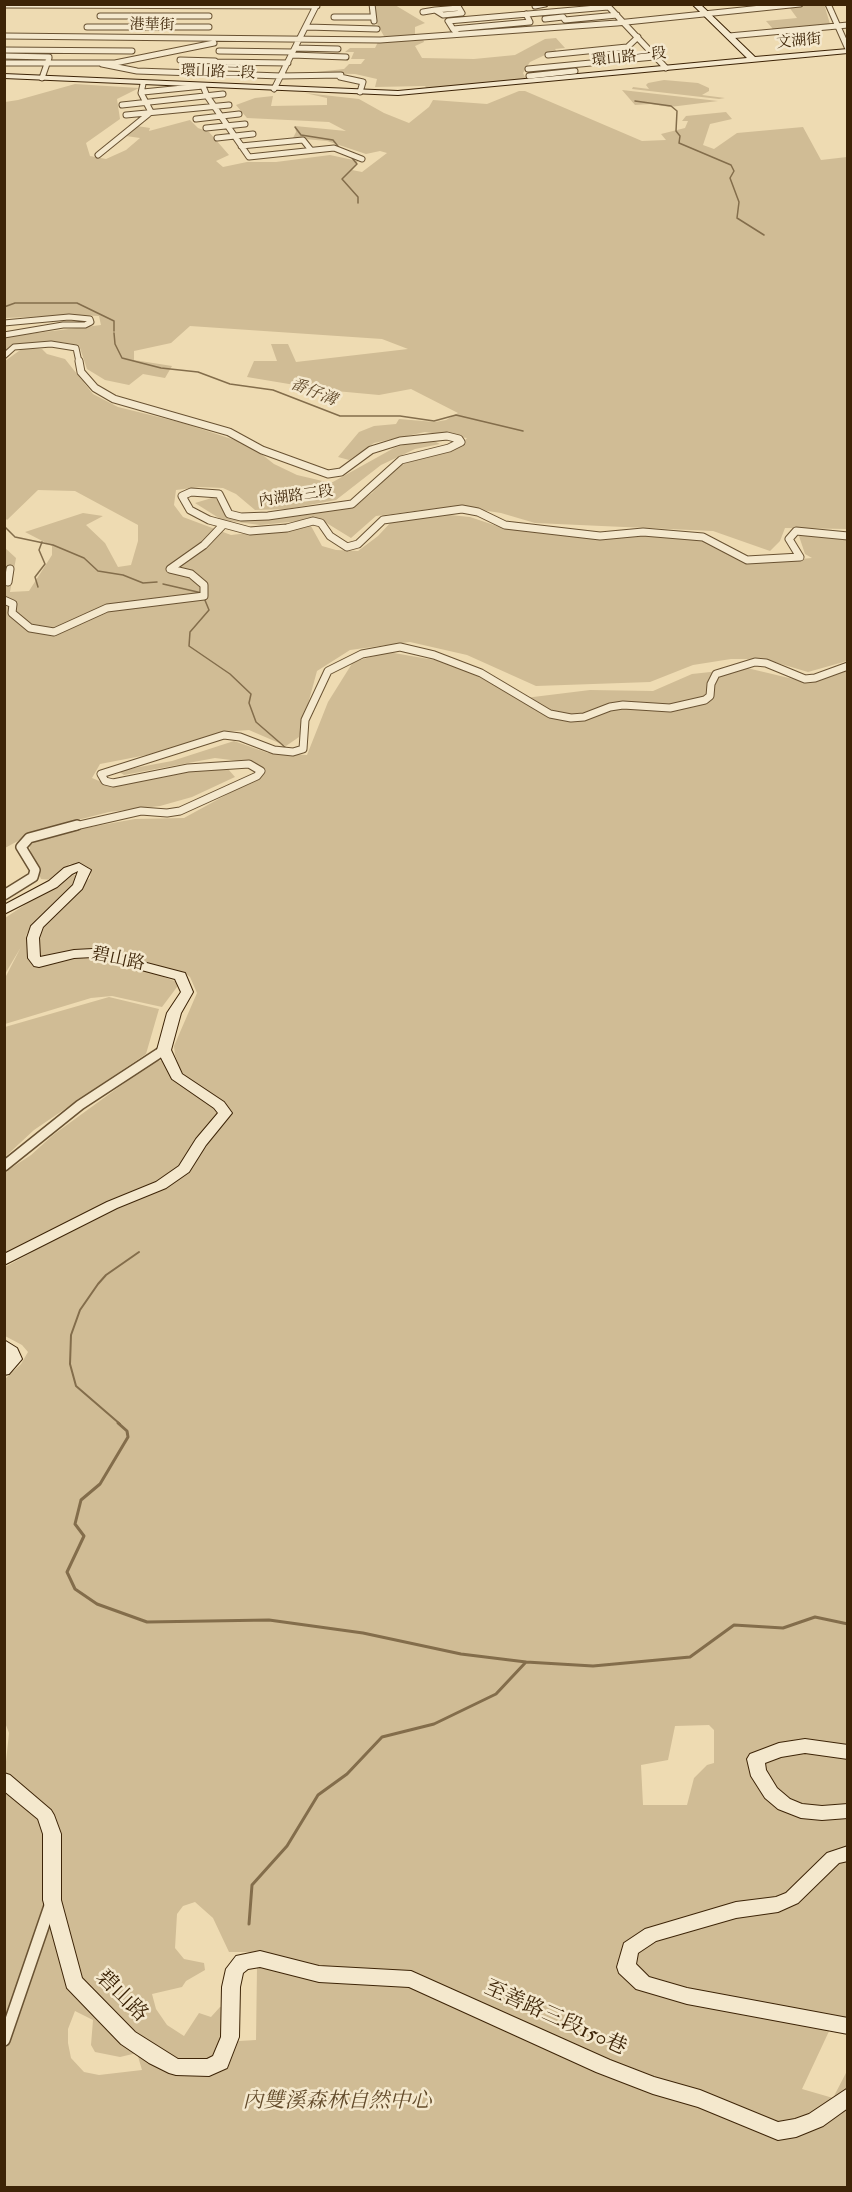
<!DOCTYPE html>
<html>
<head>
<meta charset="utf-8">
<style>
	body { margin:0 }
	#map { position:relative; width:852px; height:2192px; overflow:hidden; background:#eedbb2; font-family:"IM FELL Double Pica",serif }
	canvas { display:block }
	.frame { position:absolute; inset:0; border:6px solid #3d2407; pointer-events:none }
</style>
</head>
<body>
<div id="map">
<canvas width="852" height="2192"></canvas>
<div class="frame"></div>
</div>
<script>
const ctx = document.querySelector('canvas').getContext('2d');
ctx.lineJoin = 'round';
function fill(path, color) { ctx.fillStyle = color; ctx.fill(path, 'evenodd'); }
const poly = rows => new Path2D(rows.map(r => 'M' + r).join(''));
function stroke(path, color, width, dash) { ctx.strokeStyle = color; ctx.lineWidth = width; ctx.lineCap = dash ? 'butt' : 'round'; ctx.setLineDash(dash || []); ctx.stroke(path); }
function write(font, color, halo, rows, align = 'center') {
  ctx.font = font + ' "IM FELL Double Pica","Noto Serif TC",serif'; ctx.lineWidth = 5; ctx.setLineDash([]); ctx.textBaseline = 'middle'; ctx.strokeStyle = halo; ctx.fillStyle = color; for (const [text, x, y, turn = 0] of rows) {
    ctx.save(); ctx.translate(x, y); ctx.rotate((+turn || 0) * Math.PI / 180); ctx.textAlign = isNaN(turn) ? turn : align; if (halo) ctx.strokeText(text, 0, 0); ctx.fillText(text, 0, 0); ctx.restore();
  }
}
fill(poly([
	[824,4,830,24,773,29,766,21,797,18,789,7],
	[375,5,395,5,425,23,415,27,415,37,385,38,376,22],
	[556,38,565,48,555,49,558,53,545,55,530,62,523,73,527,81,428,90,425,86,375,87,377,79,355,74,307,73,344,69,349,64,361,64,365,59,351,59,354,52,345,52,350,48,375,48,378,42,423,39,424,42,415,46,422,58,474,59,515,55,545,39],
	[664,80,698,83,709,88,709,91,702,95,725,98,719,99,632,89,633,87,649,89,646,85,648,83],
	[75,84,139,88,117,99,120,119,86,143,90,156,106,159,126,150,140,138,126,136,137,126,150,128,149,131,190,120,198,128,209,132,229,155,216,161,223,167,247,162,276,162,330,155,358,161,352,170,362,172,387,153,380,151,366,154,327,141,293,138,296,132,295,126,346,131,329,122,247,118,236,105,255,98,273,96,271,106,327,105,327,98,305,93,359,99,384,113,409,123,429,107,433,100,487,104,519,91,525,91,642,141,666,140,661,134,685,128,688,121,682,121,686,116,726,112,732,119,710,124,703,145,714,149,737,133,803,127,821,160,847,157,847,529,785,528,780,541,770,551,713,531,535,523,501,513,455,506,376,516,351,538,320,519,260,525,222,520,195,503,215,497,224,512,265,519,313,514,361,501,372,493,395,467,461,445,467,438,425,432,374,443,349,460,338,457,359,432,374,426,396,424,399,419,435,422,446,420,458,413,411,389,379,395,325,390,247,377,254,361,277,361,271,344,288,344,296,362,408,349,382,339,190,326,171,343,134,351,134,360,172,366,165,378,143,374,129,385,105,380,87,369,79,345,59,342,18,344,5,354,4,337,101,325,99,316,73,315,5,318,5,102,18,100],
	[622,90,718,101,670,107,650,104,635,105],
	[23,348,42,349,47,354,65,359,93,394,118,407,183,423,250,445,274,464,297,475,331,483,394,448,406,444,434,441,440,444,415,449,381,465,336,500,287,509,255,510,236,494,223,488,200,487,176,490,174,505,183,517,231,535,311,526,322,546,336,550,358,551,378,536,392,521,440,514,470,517,500,527,597,536,685,536,705,541,739,556,765,562,812,558,805,554,799,536,805,535,847,538,847,661,808,672,764,659,731,659,693,665,650,682,536,686,467,655,410,642,350,650,317,671,299,737,286,746,249,730,221,732,183,748,100,764,92,778,109,785,208,769,228,769,235,777,192,797,160,806,109,812,38,830,5,848,4,547,16,558,10,592,29,591,52,555,52,546,25,532,83,513,103,516,86,525,105,543,118,567,131,565,138,541,138,525,75,491,38,490,7,520,5,518,5,361],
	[388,652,446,662,525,698,590,690,653,691,692,674,747,668,810,683,847,669,848,2034,831,2027,802,2089,833,2098,847,2071,847,2187,5,2187,5,1786,41,1817,50,1859,52,1858,55,1840,50,1816,11,1783,5,1771,9,1733,4,1720,5,1379,21,1364,28,1352,22,1345,5,1336,5,1267,70,1231,181,1177,200,1148,230,1116,228,1107,189,1080,181,1071,175,1055,174,1046,197,993,190,977,184,972,169,969,161,976,180,983,162,1007,112,996,91,998,5,1024,5,978,21,947,5,974,5,918,71,874,78,876,78,881,35,922,25,937,90,878,91,870,70,864,52,880,41,879,32,858,29,845,51,834,135,819,184,818,264,774,255,763,215,758,124,775,118,771,172,761,234,741,268,753,307,755,328,702,353,662],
	[709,1725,714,1730,714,1763,707,1765,694,1778,687,1805,643,1805,641,1765,668,1760,675,1726],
	[195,1902,213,1918,229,1952,264,1952,271,1958,270,1966,257,1967,256,2040,239,2041,229,2024,228,2005,220,2007,211,2017,199,2013,184,2036,167,2025,156,2009,152,1994,182,1987,186,1981,205,1970,204,1963,184,1959,175,1948,177,1914,183,1906],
	[75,2011,93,2020,91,2045,95,2052,120,2057,137,2053,142,2070,99,2075,84,2072,71,2058,68,2043,68,2029],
	[109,997,159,1009,146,1054,34,1130,5,1157,5,1027],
	[156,1060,164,1061,179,1083,219,1112,221,1116,182,1165,166,1179,5,1258,5,1172,31,1155,53,1135]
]), '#d0bc95');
stroke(poly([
	[635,101,671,106,677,111,676,131,680,136,679,143,731,165,734,171,730,178,739,202,737,218,764,235],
	[295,127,301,135,333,140,341,150],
	[352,158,357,164,342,179,358,197,358,203],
	[4,307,15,303,77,303,114,321,114,331],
	[114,333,115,344,122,358,161,368,198,372,230,384,273,390,340,416,400,416,434,421,456,415,523,431],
	[4,526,15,537,53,545,84,558,98,571,123,575,143,583,157,582],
	[163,584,202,593,209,610,190,632,189,646,230,674,251,694,249,703,256,722,286,748],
	[38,587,35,577,45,564,39,550,42,542]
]), '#836d4b', 1.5);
stroke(poly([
	[120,1424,76,1386,70,1364,71,1335,80,1310,98,1284,106,1275,139,1252]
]), '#836d4b', 2);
stroke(poly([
	[118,1423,127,1431,128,1437,100,1484,81,1500,75,1524,84,1536,67,1572,75,1589,97,1604,147,1622,269,1620,363,1633,461,1654,526,1662],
	[249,1924,252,1885,287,1846,318,1795,347,1774,382,1737,434,1724,496,1694,526,1662,593,1666,690,1657,734,1625,783,1628,815,1617,848,1624]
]), '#836d4b', 3);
const streetFar3 = poly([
	[372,4,374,21],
	[606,4,666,68],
	[828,4,848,49],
	[4,5,317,6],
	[535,6,545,4],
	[459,8,462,13,443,15,435,10,459,8],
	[423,12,435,10],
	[100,16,209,16],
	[334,17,373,17],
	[545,19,563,17,565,20,617,15],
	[87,27,209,27],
	[307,27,377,29],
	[453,29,448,21,608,7],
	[456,32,453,29,530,22,526,14],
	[4,36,380,40,617,23,800,4],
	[729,36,848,25],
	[295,48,338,49],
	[4,50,132,51],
	[219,51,293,52],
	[292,55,346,57],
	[548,55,627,47],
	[4,56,49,57],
	[607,56,619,55,638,37],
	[180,60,215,61],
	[214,62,288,63],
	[4,63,115,63,214,43],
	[102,64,137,71,281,76,341,75,340,77,363,82,360,92],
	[528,69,654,57],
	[529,76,575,71],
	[42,78,49,58],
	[203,86,207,96,249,157,334,148,362,159],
	[274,89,317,4],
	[143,92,203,86],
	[122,105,223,94],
	[126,115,229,105],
	[196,119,239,114],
	[206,128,245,124],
	[217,138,253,134],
	[241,146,303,140,311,150],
	[98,155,151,112,141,93,143,84],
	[4,323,69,317,90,319,91,322,85,325,63,325,4,335],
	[4,356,14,347,51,344,76,348,79,362]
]);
const streetFar2 = poly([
	[79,361,81,372,95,388,114,399,229,432,262,450,328,474,341,472,371,450,400,441,447,436,459,439,461,442,449,448,401,460,352,504,268,516,241,517,229,514,219,494,191,492,182,496,190,510,209,520,250,531,287,528,313,521,321,523,330,536,347,547,358,544,383,520,462,509,478,512,505,525,600,536,643,532,703,537,747,560,800,557,789,539,796,531,848,536],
	[4,581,8,582,10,569],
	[4,600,13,604,12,613,30,628,54,632,107,608,204,596,204,585,191,574,170,569,204,545,223,525],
	[71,827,141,811,167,813,180,811,257,776,261,771,249,764,188,768,113,783,105,781,101,774,224,735,240,737,274,750,293,752,303,749,305,720,328,671,362,654,400,647,434,655,481,673,550,714,571,718,584,717,610,707,623,705,670,708,705,700,710,696,711,684,716,674,755,662,766,663,805,679,815,678,848,666]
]);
const streetFar1 = poly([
	[4,895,33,877,35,870,21,847,29,838,77,825],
	[4,1166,80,1105,164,1050]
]);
const street = poly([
	[4,2040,51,1903]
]);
const secondary = poly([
	[692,4,700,4,755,57,848,49,848,53,398,95,4,78,4,74,398,91,747,58,692,4],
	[79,863,91,870,82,889,43,927,39,938,40,957,74,950,93,949,185,973,193,992,181,1013,171,1050,182,1074,224,1102,232,1113,206,1145,189,1172,166,1188,117,1208,4,1265,4,1254,107,1202,156,1182,179,1166,196,1139,218,1113,214,1108,172,1079,157,1050,167,1013,181,992,175,979,93,957,74,958,39,967,34,966,28,958,27,938,31,926,73,885,78,871,72,874,57,887,4,914,4,905,49,881,64,868,79,863],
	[4,1340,17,1348,22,1359,9,1374,4,1375,6,1358,4,1340],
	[805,1739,848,1745,848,1759,805,1753,781,1757,765,1763,766,1770,777,1788,790,1799,802,1804,822,1806,848,1804,848,1818,822,1820,801,1818,778,1809,765,1798,751,1776,747,1759,750,1754,779,1743,805,1739],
	[4,1773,10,1775,51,1810,54,1815,61,1834,61,1900,82,1978,135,2032,178,2059,207,2059,213,2056,221,2037,222,1987,226,1969,236,1956,260,1951,319,1966,411,1971,610,2060,654,2077,700,2090,778,2122,795,2119,809,2114,848,2088,848,2108,823,2126,796,2137,778,2140,698,2107,653,2094,596,2072,409,1987,319,1982,260,1967,248,1969,243,1973,240,1987,239,2037,227,2068,209,2076,176,2075,169,2073,149,2063,121,2044,67,1988,43,1900,43,1834,38,1819,4,1791,4,1773],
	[848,1846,848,1861,839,1863,798,1903,778,1912,736,1918,656,1941,638,1953,636,1964,649,1977,687,1988,848,2018,848,2034,687,2004,636,1989,619,1973,617,1967,624,1943,645,1929,736,1902,776,1897,786,1893,827,1853,848,1846]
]);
stroke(streetFar3, '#695232', 7);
stroke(streetFar2, '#695232', 9);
stroke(streetFar1, '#695232', 12);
stroke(street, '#695232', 14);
stroke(secondary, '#3d2407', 2);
stroke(streetFar3, '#f4e8cd', 5);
stroke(streetFar2, '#f4e8cd', 7);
stroke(streetFar1, '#f4e8cd', 9);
stroke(street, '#f4e8cd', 11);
fill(secondary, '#f4e8cd');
write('15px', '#3d2407', '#f4e8cd', [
	["港華街",152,26,1],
	["文湖街",799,42,-5],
	["環山路一段",629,58,-6],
	["環山路二段",218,73,2],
	["內湖路三段",296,497,-8]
]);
write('italic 16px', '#604829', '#f4e8cd', [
	["番仔溝",313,393,22]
]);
write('18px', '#3d2407', '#f4e8cd', [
	["碧山路",118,960,12]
]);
write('21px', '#3d2407', '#f4e8cd', [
	["碧山路",121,1997,45],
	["至善路三段150巷",555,2019,24]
]);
write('italic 21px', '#624a2a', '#f4e8cd', [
	["內雙溪森林自然中心",337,2102]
]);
</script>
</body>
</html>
